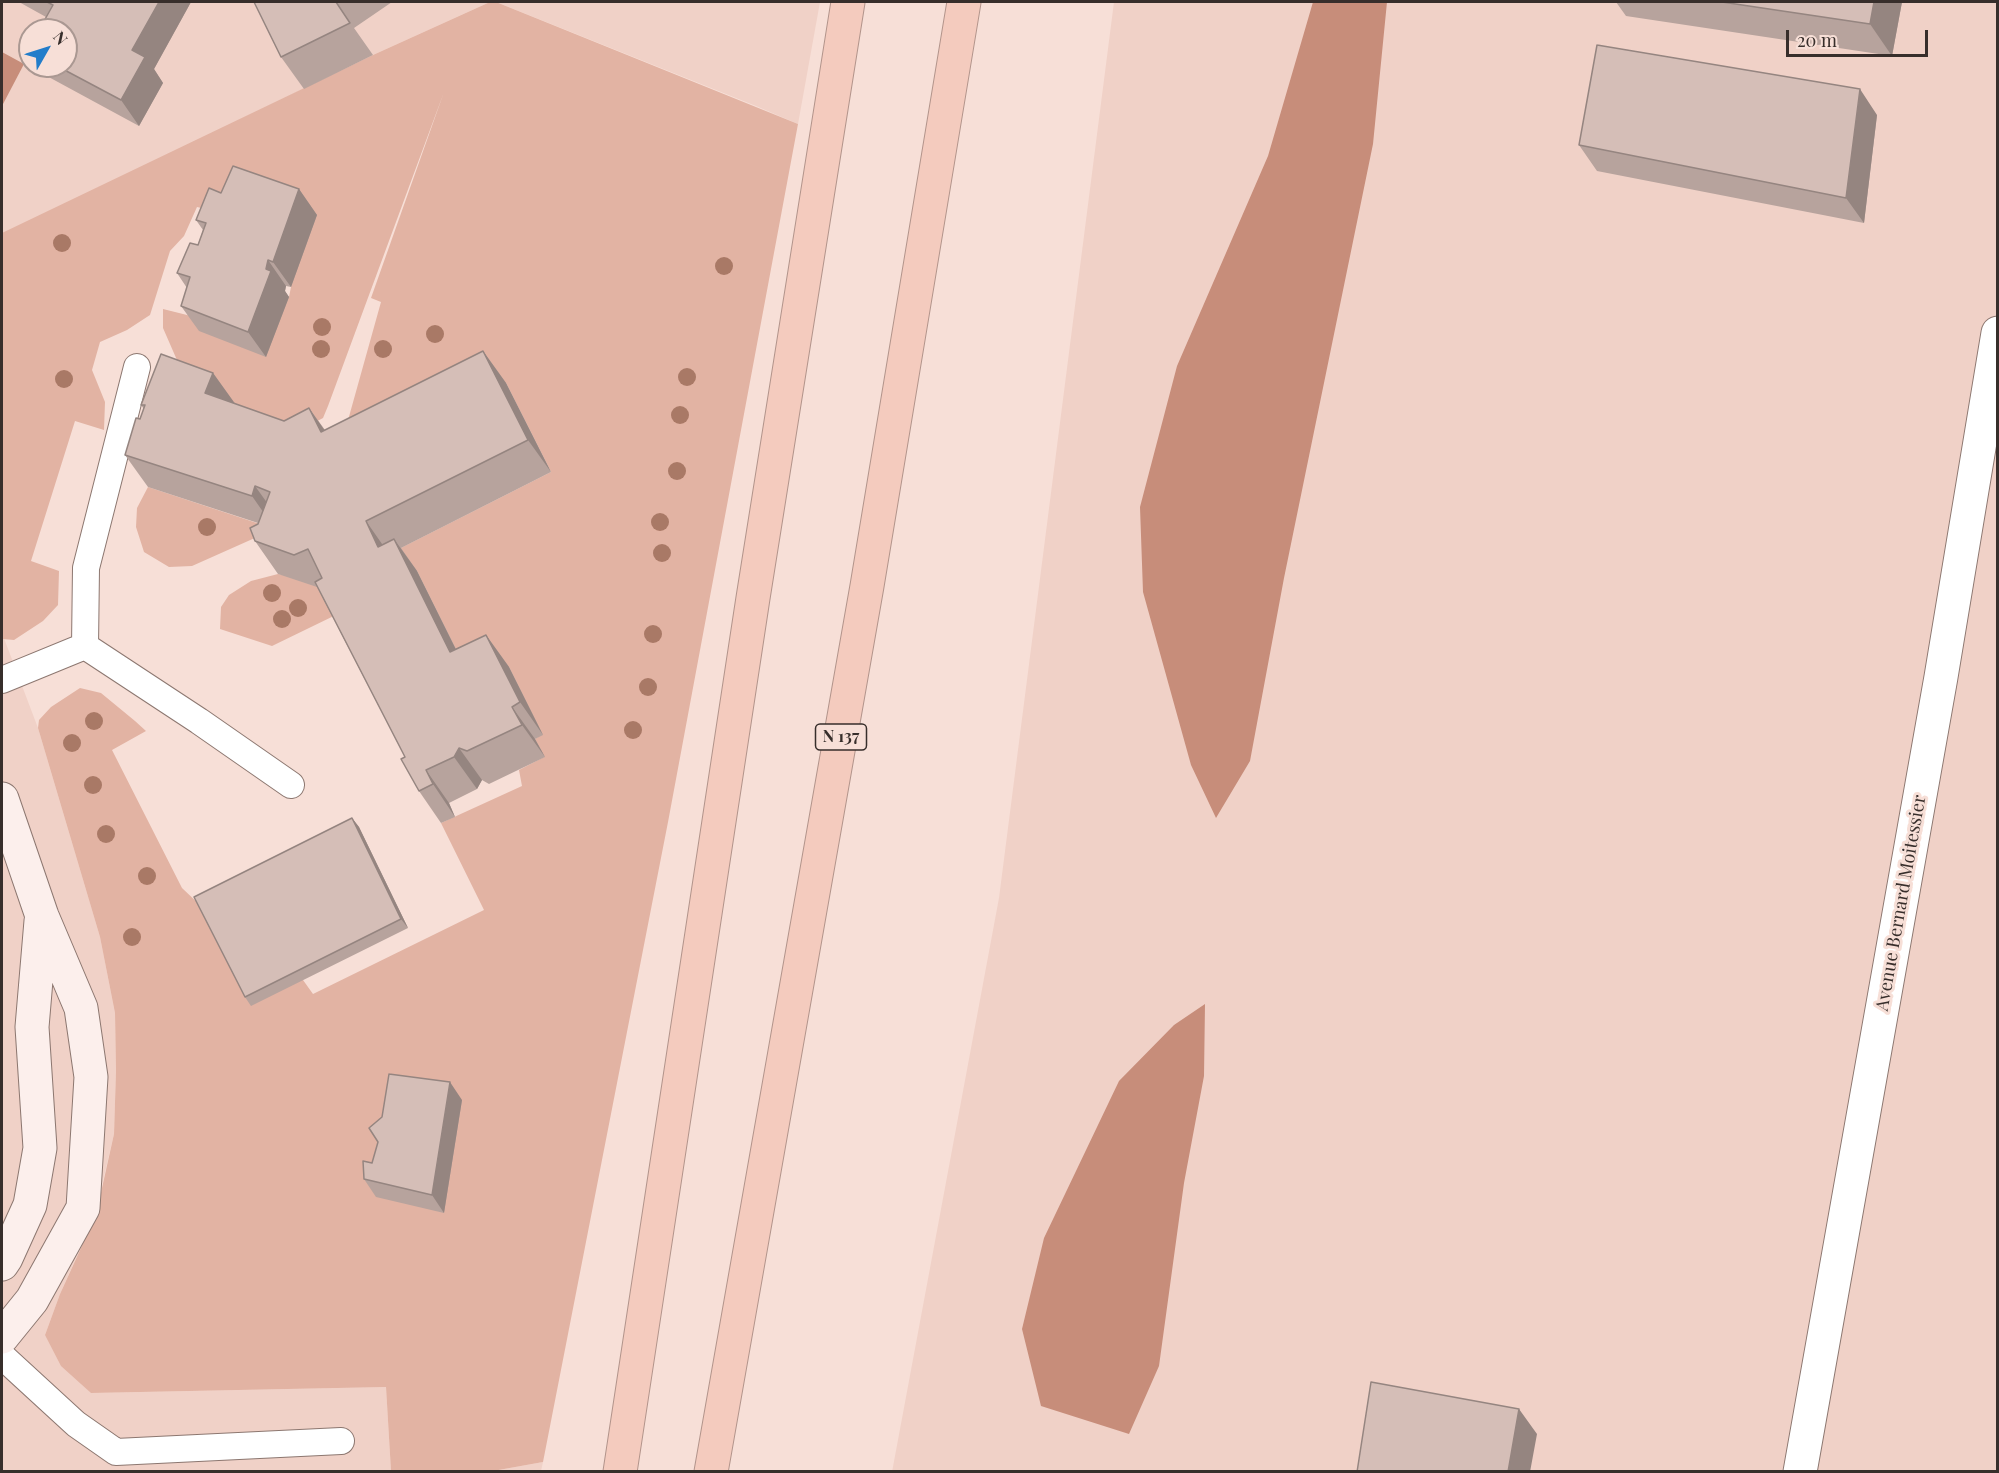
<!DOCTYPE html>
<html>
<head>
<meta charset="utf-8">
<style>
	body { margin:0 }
	#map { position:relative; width:1999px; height:1473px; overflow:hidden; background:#f7dfd7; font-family:"Playfair Display",serif }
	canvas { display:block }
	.frame { position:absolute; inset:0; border:3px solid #372e2b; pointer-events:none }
	.north { position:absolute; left:18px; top:18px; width:60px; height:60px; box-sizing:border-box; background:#f7dfd7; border:2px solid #aa9892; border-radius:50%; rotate:51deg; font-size:16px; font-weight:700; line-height:24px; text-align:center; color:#372e2b }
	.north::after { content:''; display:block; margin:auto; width:21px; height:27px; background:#227dca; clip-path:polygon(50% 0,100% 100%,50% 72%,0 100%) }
	.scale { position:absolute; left:1786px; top:30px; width:142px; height:27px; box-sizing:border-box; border:3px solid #372e2b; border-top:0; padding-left:8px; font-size:18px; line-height:21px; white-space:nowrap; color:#372e2b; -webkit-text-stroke:4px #f7dfd7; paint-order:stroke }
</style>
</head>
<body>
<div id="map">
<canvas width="1999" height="1473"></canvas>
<div class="frame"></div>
<div class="north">N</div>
<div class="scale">20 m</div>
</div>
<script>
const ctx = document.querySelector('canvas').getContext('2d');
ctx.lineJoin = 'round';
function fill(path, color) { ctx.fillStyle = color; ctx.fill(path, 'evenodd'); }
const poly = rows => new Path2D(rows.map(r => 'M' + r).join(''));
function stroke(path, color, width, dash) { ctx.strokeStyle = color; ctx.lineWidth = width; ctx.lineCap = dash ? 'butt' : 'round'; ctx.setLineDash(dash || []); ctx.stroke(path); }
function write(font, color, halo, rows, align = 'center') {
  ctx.font = font + ' "Playfair Display",serif'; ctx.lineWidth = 6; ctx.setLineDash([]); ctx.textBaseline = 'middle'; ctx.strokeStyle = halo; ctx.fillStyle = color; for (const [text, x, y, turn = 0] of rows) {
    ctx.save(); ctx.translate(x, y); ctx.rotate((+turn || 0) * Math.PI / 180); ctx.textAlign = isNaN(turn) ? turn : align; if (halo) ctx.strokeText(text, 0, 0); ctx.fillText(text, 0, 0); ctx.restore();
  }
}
fill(poly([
	[2,2,490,2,373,55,2,235],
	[30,30,66,30,66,66,30,66],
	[496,2,820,2,798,124,756,106],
	[1114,2,1997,2,1997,1471,892,1472,999,898],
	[2,633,38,728,100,937,115,1013,116,1071,114,1134,95,1215,60,1294,45,1335,91,1393,386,1387,391,1471,2,1471],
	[543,1462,541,1471,493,1471]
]), '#f0d1c7');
fill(poly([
	[490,2,496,2,798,124,668,822,543,1462,493,1471,391,1471,386,1387,91,1393,61,1366,45,1335,60,1294,96,1215,114,1134,116,1071,115,1013,100,937,38,728,39,720,51,707,80,688,101,693,135,721,146,731,112,750,182,888,201,906,303,980,313,994,484,910,441,823,522,786,519,770,544,757,535,739,542,734,509,667,473,684,417,571,389,554,551,472,506,383,344,465,345,431,381,302,371,298,444,92,328,406,323,418,310,425,293,433,236,405,180,367,163,328,163,309,195,317,289,297,291,287,227,214,197,207,184,236,170,251,150,315,127,330,100,342,92,370,105,402,104,430,75,421,31,561,59,571,58,605,43,621,14,640,3,639,2,633,2,233,373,55],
	[148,487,275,529,192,566,169,567,144,552,136,527,137,508],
	[278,574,331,581,344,611,272,646,220,629,221,607,229,595,251,581]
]), '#e2b3a3');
fill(poly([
	[1313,2,1387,2,1373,144,1284,578,1250,761,1216,818,1191,765,1143,592,1140,507,1177,366,1268,156],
	[2,52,24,64,2,106],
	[1205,1004,1204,1076,1184,1183,1159,1366,1129,1434,1041,1406,1022,1329,1044,1238,1119,1081,1174,1025]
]), '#c78d7a');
const lane = poly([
	[85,646,86,568,137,367],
	[85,646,199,721,291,785],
	[2,680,85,646],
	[2,1356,76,1424,116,1452,341,1441]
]);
const street = poly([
	[1800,1472,1941,677,1998,333]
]);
const secondary = poly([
	[2,799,42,916,81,1008,91,1077,83,1208,32,1300,2,1337],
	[2,1264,6,1258,30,1205,40,1148,32,1027,41,921]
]);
const highway = poly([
	[620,1472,753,598,848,2],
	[711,1472,867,586,964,2]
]);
stroke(lane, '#8c7770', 28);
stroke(street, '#8c7770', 35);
stroke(secondary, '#8c7770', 35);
stroke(highway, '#b2948b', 35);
stroke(lane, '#fff', 26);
stroke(street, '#fff', 33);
stroke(secondary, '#fcefec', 33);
stroke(highway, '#f4cbbe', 33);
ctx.fillStyle = '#a97966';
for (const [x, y] of [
	[62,243],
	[724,266],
	[322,327],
	[435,334],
	[321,349],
	[383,349],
	[687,377],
	[64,379],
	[680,415],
	[677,471],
	[660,522],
	[207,527],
	[662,553],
	[272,593],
	[298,608],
	[282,619],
	[653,634],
	[648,687],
	[94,721],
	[633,730],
	[72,743],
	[93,785],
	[106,834],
	[147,876],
	[132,937]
]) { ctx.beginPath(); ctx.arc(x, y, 9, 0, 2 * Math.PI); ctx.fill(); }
fill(poly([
	[19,2,191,2,154,69,163,83,139,126,45,75,39,66,66,66,46,17],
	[254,2,392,2,354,28,373,55,304,89,281,57],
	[1616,2,1902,2,1892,56,1626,16],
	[1877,115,1864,223,1597,171,1579,145],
	[299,189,317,215,291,287,286,286,285,291,289,297,266,357,199,331,181,306,187,288,177,273,198,245,203,230,196,220,221,193],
	[483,351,506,383,551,472,401,548,417,571,456,649,486,635,509,667,543,735,535,739,545,757,489,784,482,780,477,789,449,803,455,817,441,823,419,791,405,757,317,587,278,574,255,541,258,523,148,487,125,455,144,409,141,405,213,373,235,404,284,421,309,408,325,430],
	[352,818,359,827,408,928,251,1006,245,997],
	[462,1100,444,1213,376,1197,364,1179,372,1163]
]), '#b7a39d');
fill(poly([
	[159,2,191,2,154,69,163,83,139,126,121,100,132,50],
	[1874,2,1902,2,1892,56,1870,24],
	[1860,89,1877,115,1864,223,1846,198],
	[299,189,317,215,291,287,273,262],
	[268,260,286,286,285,291,289,297,266,357,248,332],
	[483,351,506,383,551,472,528,440],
	[213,373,236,405,205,393],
	[309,408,332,441,321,432],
	[255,486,278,518,275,529,252,496],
	[366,521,389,554,378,547],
	[394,539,417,571,473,684,450,652],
	[486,635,509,667,543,735,520,702],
	[512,707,535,739,545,757,522,725],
	[459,748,482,780,477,789,454,757],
	[426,770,449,803,455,817,433,784],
	[352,818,359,827,408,928,401,919],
	[450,1082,462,1100,444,1213,432,1195],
	[1519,1409,1537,1434,1530,1472,1508,1472]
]), '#958580');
const building = poly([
	[47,2,159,2,132,50,145,57,121,100,57,66,66,66,66,30,39,30,53,5,47,2],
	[254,2,336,2,350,23,281,57,254,2],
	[1722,2,1874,2,1870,24,1722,2],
	[1597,45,1860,89,1846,198,1579,145,1597,45],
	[233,166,299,189,273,262,268,260,266,269,271,271,248,332,181,306,190,277,177,273,190,243,198,245,206,223,196,220,209,188,221,193,233,166],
	[483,351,528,440,366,521,378,547,394,539,450,652,486,635,520,702,512,707,522,725,467,751,459,748,454,757,426,770,433,784,419,791,401,759,405,757,315,582,322,578,308,549,294,555,255,541,250,528,258,524,270,492,255,486,252,496,125,455,136,418,140,419,145,405,141,405,161,354,213,373,205,393,284,421,309,408,321,432,483,351],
	[352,818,401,919,245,997,194,897,352,818],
	[389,1074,450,1082,432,1195,364,1179,363,1161,372,1163,378,1142,369,1128,382,1117,389,1074],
	[1371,1382,1519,1409,1508,1472,1357,1472,1371,1382]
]);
fill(building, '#d5beb7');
stroke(building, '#958580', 1.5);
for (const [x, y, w] of [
	[841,737,51]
]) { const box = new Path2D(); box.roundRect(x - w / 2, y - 13, w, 26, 4.5); ctx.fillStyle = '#f7dfd7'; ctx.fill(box); stroke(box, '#372e2b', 1.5); }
write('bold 16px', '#372e2b', null, [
	["N 137",841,737]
]);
write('18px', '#372e2b', '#f7dfd7', [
	["Avenue Bernard Moitessier",1901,903,-80]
]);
</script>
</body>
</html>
